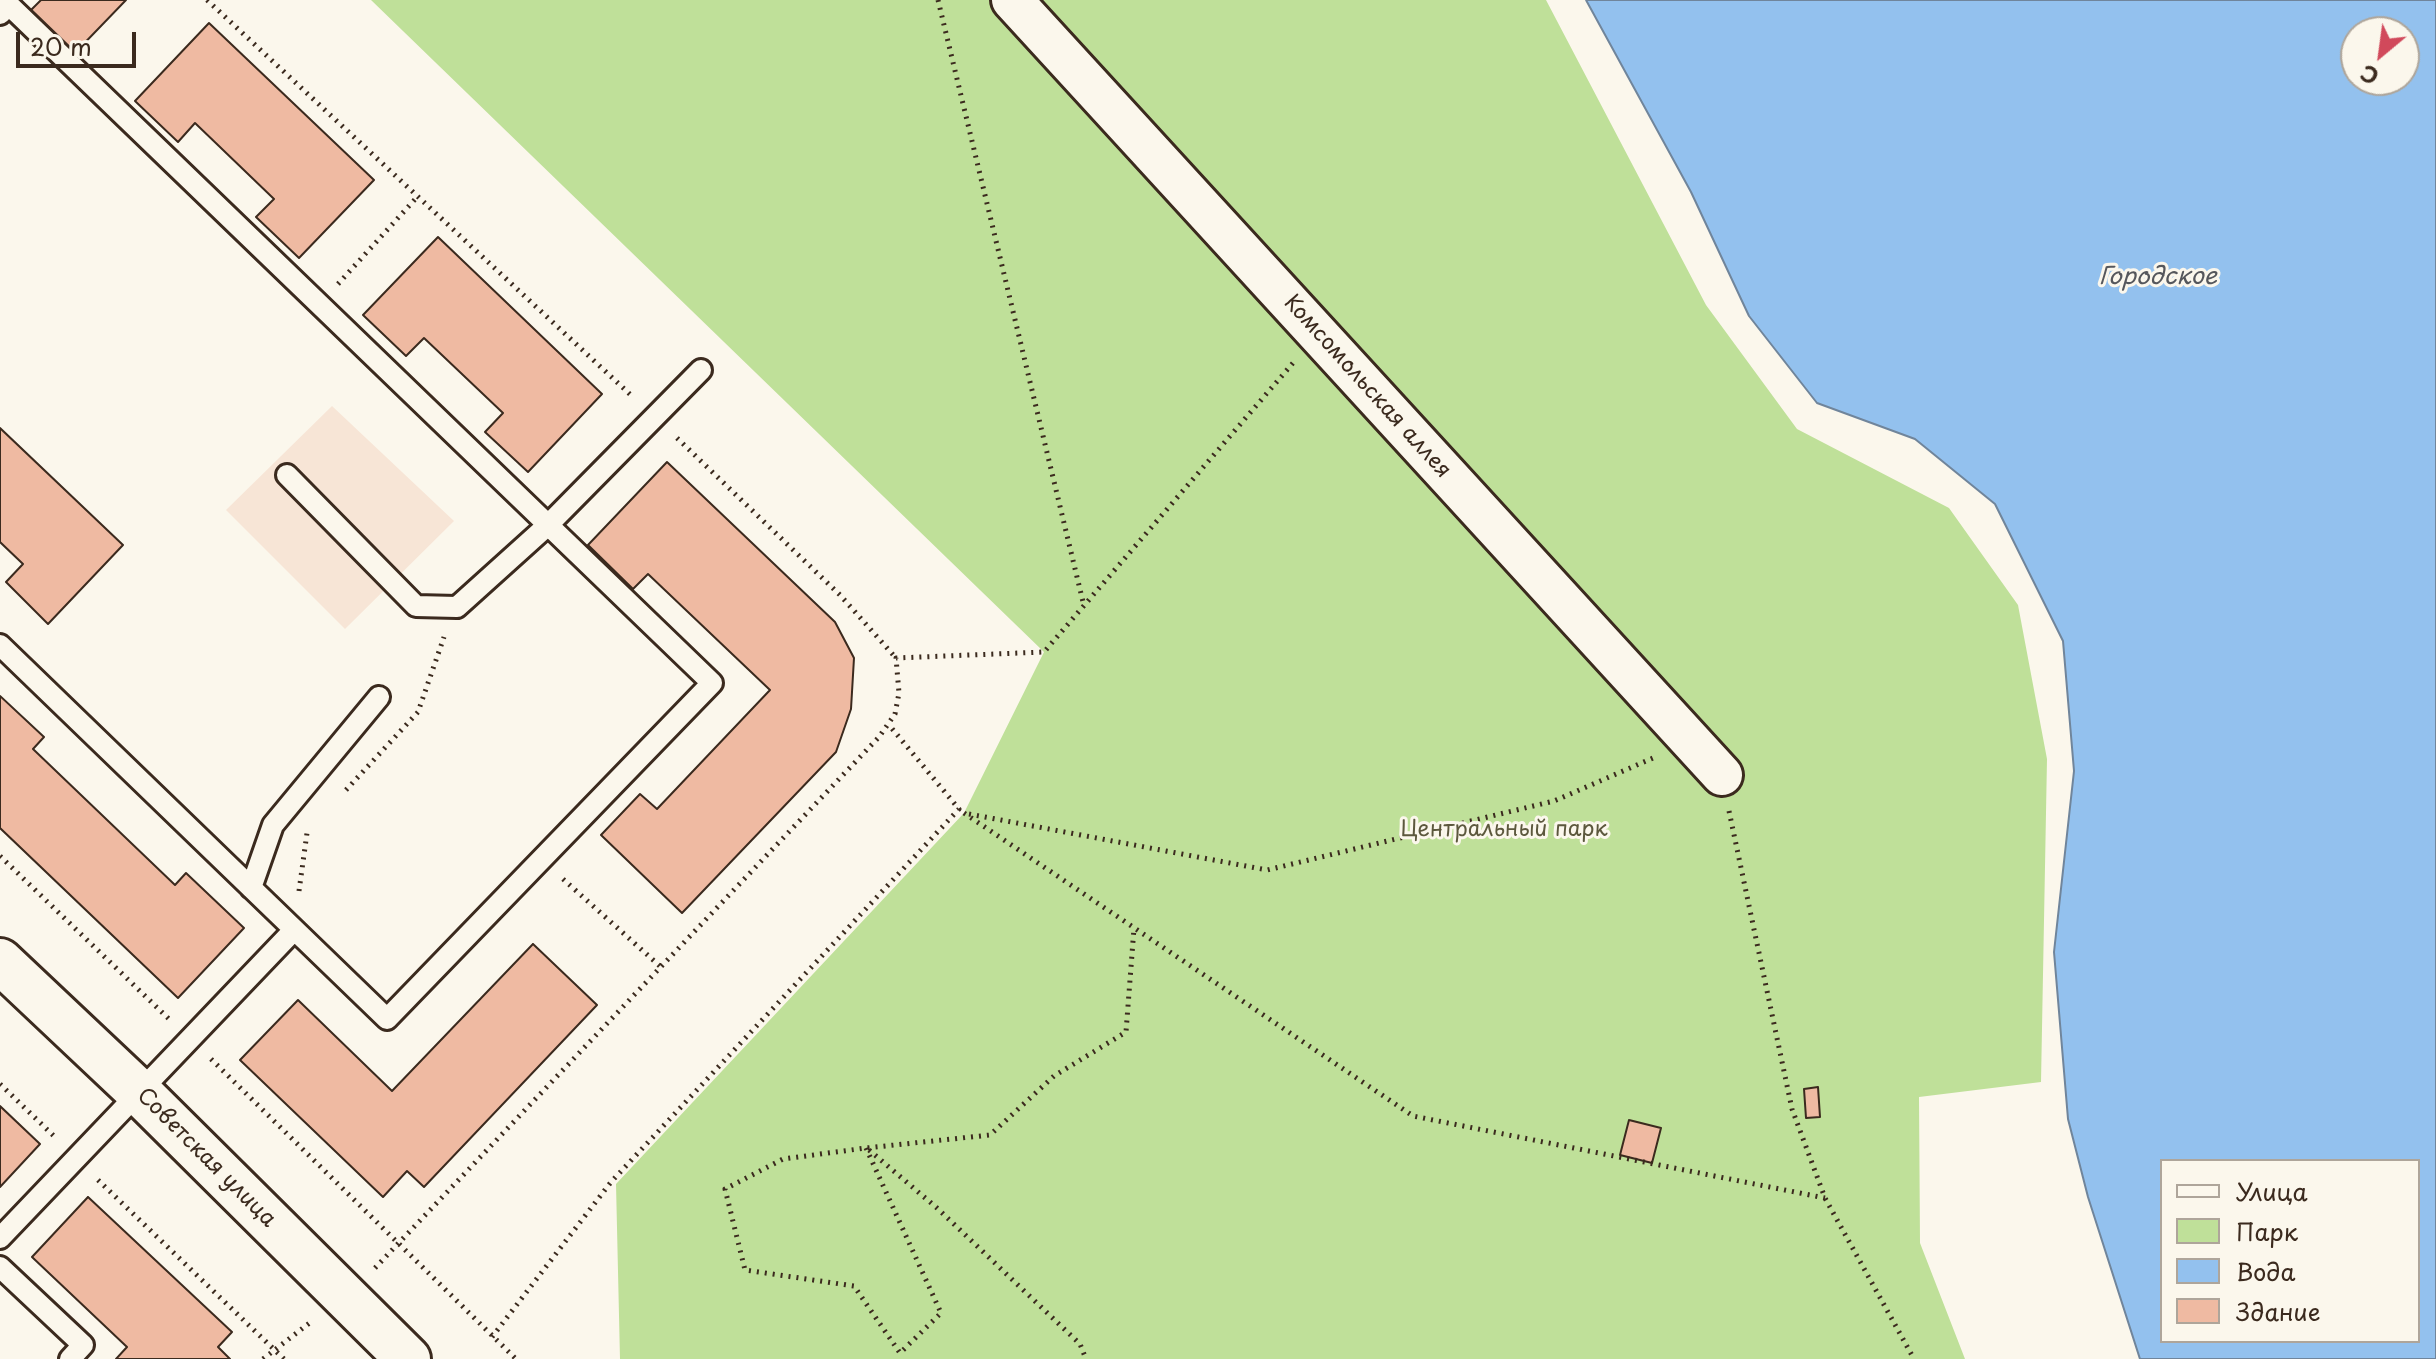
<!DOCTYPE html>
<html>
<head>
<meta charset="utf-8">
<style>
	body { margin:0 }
	#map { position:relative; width:2436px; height:1359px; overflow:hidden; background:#fbf7ec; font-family:"Playpen Sans",sans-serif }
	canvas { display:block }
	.legend { position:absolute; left:2160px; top:1159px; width:260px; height:184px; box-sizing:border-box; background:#fbf7ec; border:2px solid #aea59a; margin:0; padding:10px 14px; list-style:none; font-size:24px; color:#3b2a1e }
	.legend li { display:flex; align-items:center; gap:16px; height:40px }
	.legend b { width:40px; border:2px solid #aea59a }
	.north { position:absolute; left:2340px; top:16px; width:80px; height:80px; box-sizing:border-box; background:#fbf7ec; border:2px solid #aea59a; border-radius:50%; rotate:209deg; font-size:22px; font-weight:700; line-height:32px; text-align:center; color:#3b2a1e }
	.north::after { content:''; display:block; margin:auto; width:28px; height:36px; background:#d1495b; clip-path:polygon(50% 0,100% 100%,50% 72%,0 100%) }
	.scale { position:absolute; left:16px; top:32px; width:120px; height:36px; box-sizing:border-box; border:4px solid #3b2a1e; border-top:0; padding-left:10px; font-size:24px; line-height:28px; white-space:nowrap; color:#3b2a1e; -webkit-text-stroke:6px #fbf7ec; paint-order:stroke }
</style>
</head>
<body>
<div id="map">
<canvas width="2436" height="1359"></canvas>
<ul class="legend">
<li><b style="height:10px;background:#fbf7ec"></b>Улица</li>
<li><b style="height:22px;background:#bfe099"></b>Парк</li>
<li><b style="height:22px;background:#93c1ee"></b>Вода</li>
<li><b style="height:22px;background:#efbaa2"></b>Здание</li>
</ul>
<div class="north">С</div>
<div class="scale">20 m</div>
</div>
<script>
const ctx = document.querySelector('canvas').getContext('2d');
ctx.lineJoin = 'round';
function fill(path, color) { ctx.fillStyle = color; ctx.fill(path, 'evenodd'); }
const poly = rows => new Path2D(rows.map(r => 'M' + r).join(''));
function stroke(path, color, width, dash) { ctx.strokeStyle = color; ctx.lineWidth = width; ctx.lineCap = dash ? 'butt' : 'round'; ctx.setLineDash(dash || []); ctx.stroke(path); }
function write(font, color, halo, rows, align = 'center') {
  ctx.font = font + ' "Playpen Sans",sans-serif'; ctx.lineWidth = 6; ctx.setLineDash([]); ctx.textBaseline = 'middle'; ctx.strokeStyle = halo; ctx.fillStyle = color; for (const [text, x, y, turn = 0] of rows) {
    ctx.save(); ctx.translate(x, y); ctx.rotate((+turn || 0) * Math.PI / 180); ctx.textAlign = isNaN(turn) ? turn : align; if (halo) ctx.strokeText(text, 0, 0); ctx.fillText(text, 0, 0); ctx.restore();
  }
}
fill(poly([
	[332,406,454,521,345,629,226,510]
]), '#f7e5d6');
fill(poly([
	[371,0,1546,0,1706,305,1797,429,1949,508,2018,605,2047,759,2041,1082,1919,1097,1920,1243,1965,1359,620,1359,616,1184,964,813,1044,652]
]), '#bfe099');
const water = poly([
	[1586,0,2436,0,2436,1359,2140,1359,2088,1197,2068,1119,2054,952,2074,771,2063,641,1995,504,1915,439,1817,403,1749,316,1691,192,1586,0],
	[2356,32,2404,32,2404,80,2356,80,2356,32],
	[2162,1161,2418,1161,2418,1341,2162,1341,2162,1161]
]);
fill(water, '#93c1ee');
stroke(water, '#70859b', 2);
const building = poly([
	[41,0,126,0,72,56,27,14,41,0],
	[209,23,374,180,299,258,256,217,274,199,195,123,178,142,135,101,209,23],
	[438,237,602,394,528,472,485,432,503,413,424,338,406,356,363,315,438,237],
	[0,428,123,545,48,624,6,582,23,564,0,542,0,428],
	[667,462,835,622,854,658,851,709,836,752,682,913,601,835,640,794,657,809,770,690,648,574,633,589,588,545,667,462],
	[0,696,44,737,33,749,175,885,186,873,244,928,178,998,0,828,0,696],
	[533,944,597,1005,424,1187,407,1171,383,1197,240,1060,298,1000,392,1091,533,944],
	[1818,1087,1820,1117,1806,1118,1804,1089,1818,1087],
	[0,1106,40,1144,0,1187,0,1106],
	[1629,1120,1661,1128,1652,1163,1620,1155,1629,1120],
	[88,1197,232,1332,218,1347,230,1359,116,1359,127,1347,32,1257,88,1197]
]);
fill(building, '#efbaa2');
stroke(building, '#3b2a1e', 2);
const lane = poly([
	[0,14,9,5,712,683,387,1019,0,645],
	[287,475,416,606,457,607,548,525,701,370],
	[251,888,273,825,379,697],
	[0,1238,294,930],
	[0,1267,83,1345,70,1359]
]);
const street = poly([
	[1012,0,1722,775]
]);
const secondary = poly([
	[0,961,141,1094,408,1359]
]);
stroke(lane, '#3b2a1e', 26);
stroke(street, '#3b2a1e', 46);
stroke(secondary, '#3b2a1e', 50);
stroke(poly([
	[207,0,634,398],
	[938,0,1084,606],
	[338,284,418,196],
	[677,438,840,595,896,658],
	[346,790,418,712,444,637],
	[1729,811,1792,1109,1825,1198,1914,1359],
	[964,813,1413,1116,1825,1198],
	[969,814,1267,870,1554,801,1653,758],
	[0,856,169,1019],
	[563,879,662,968],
	[299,891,307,833],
	[211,1059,516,1359],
	[0,1084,57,1139],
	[866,1148,941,1313,900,1353,854,1286,745,1270,725,1189,783,1159,866,1148,990,1135,1054,1076,1126,1032,1134,928],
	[869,1150,937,1208,1080,1344,1086,1359],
	[98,1180,284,1359],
	[375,1268,879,737,895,714,899,693,896,658,1044,652,1293,363],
	[492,1337,611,1182,959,809,889,725],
	[263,1359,312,1321]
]), '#3b2a1e', 5, [2, 6]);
stroke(lane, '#fbf7ec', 20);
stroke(street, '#fbf7ec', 40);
stroke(secondary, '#fbf7ec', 44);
write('22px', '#3b2a1e', '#fbf7ec', [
	["Комсомольская аллея",1367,387,48],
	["Советская улица",206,1158,45]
]);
write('22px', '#5c583d', '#fbf7ec', [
	["Центральный парк",1504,830]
]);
write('italic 24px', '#55575c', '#fbf7ec', [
	["Городское",2158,277]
]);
</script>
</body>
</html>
